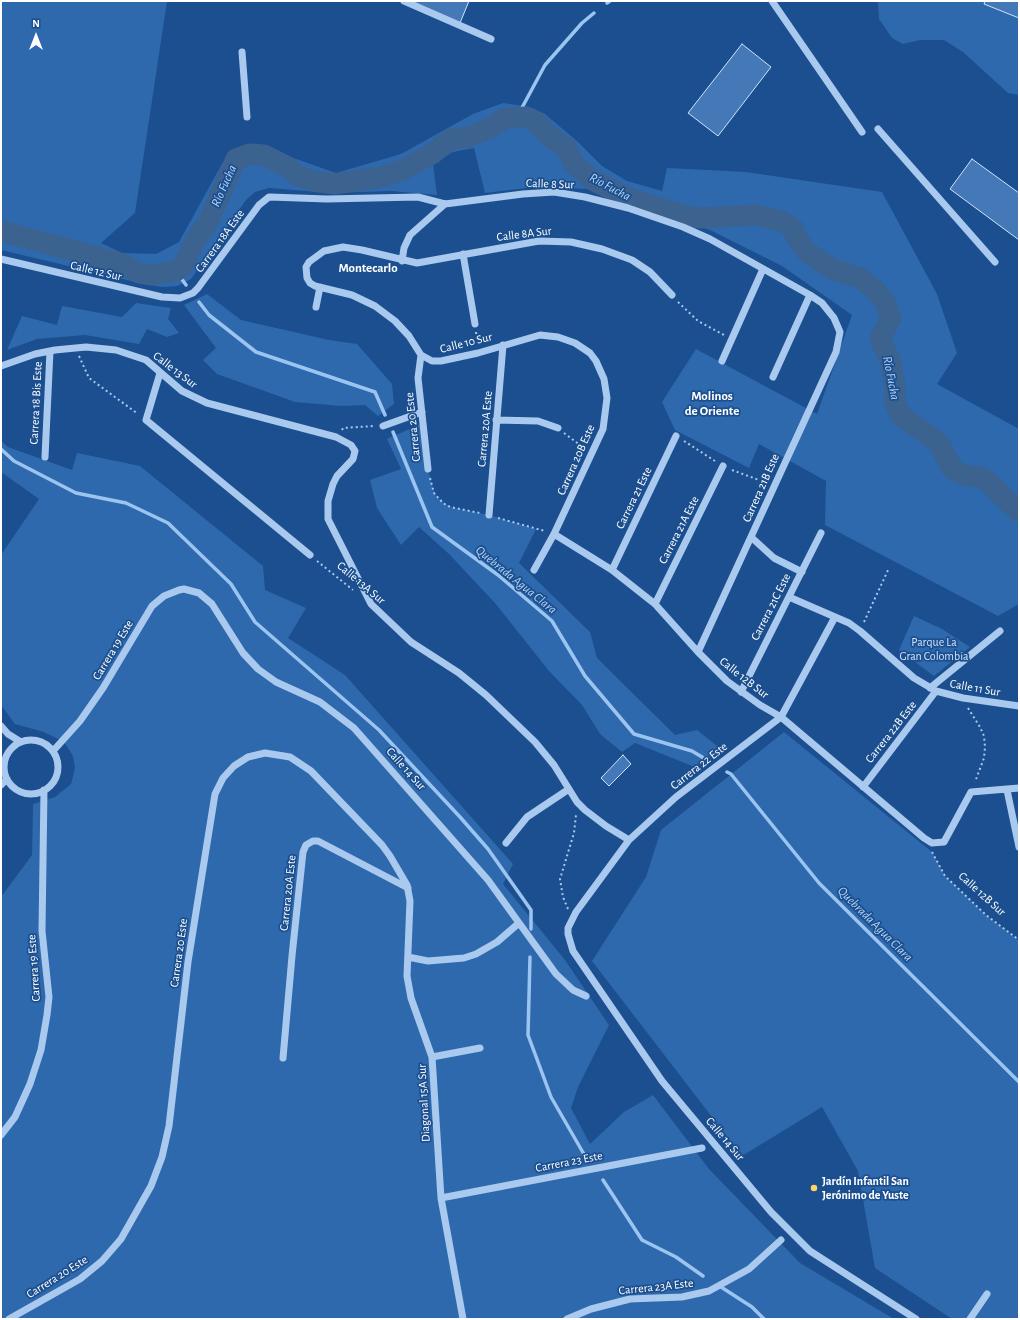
<!DOCTYPE html>
<html>
<head>
<meta charset="utf-8">
<style>
	body { margin:0 }
	#map { position:relative; width:1020px; height:1320px; overflow:hidden; background:#1b4f8f; font-family:"Alegreya Sans",sans-serif }
	canvas { display:block }
	.frame { position:absolute; inset:0; border:2px solid #fff; pointer-events:none }
	.north { position:absolute; left:16px; top:16px; width:40px; height:40px; -webkit-text-stroke:3px #1b4f8f; paint-order:stroke; rotate:0deg; font-size:11px; font-weight:700; line-height:16px; text-align:center; color:#fff }
	.north::after { content:''; display:block; margin:auto; width:14px; height:18px; background:#fff; clip-path:polygon(50% 0,100% 100%,50% 72%,0 100%) }
</style>
</head>
<body>
<div id="map">
<canvas width="1020" height="1320"></canvas>
<div class="frame"></div>
<div class="north">N</div>
</div>
<script>
const ctx = document.querySelector('canvas').getContext('2d');
ctx.lineJoin = 'round';
function fill(path, color) { ctx.fillStyle = color; ctx.fill(path, 'evenodd'); }
const poly = rows => new Path2D(rows.map(r => 'M' + r).join(''));
function stroke(path, color, width, dash) { ctx.strokeStyle = color; ctx.lineWidth = width; ctx.lineCap = dash ? 'butt' : 'round'; ctx.setLineDash(dash || []); ctx.stroke(path); }
function write(font, color, halo, rows, align = 'center') {
  ctx.font = font + ' "Alegreya Sans",sans-serif'; ctx.lineWidth = 3.5; ctx.setLineDash([]); ctx.textBaseline = 'middle'; ctx.strokeStyle = halo; ctx.fillStyle = color; for (const [text, x, y, turn = 0] of rows) {
    ctx.save(); ctx.translate(x, y); ctx.rotate((+turn || 0) * Math.PI / 180); ctx.textAlign = isNaN(turn) ? turn : align; if (halo) ctx.strokeText(text, 0, 0); ctx.fillText(text, 0, 0); ctx.restore();
  }
}
fill(poly([
	[1,1,167,1,135,213,101,243,122,253,156,254,179,242,223,162,250,145,282,154,336,173,401,154,473,114,503,103,530,107,545,114,578,142,602,166,627,181,662,191,667,168,746,172,882,192,937,294,957,353,937,384,1019,429,1019,604,998,616,825,525,826,481,759,444,749,468,675,430,662,402,696,349,817,414,852,315,782,266,710,230,589,189,534,187,485,193,474,148,453,152,433,164,437,195,392,191,331,193,269,188,255,192,246,200,191,279,177,286,162,287,144,284,1,250],
	[878,1,1019,1,1019,95,1008,93,963,52,944,40,920,40,903,44,892,38,879,19],
	[207,294,241,320,329,340,357,344,392,384,394,404,378,416,365,405,341,406,295,402,217,374,203,360,216,348,184,305],
	[136,303,171,308,168,319,179,333,167,337,147,329,139,344,85,335,37,339,7,350,22,316,57,325,62,306,122,317],
	[423,423,428,469,433,489,437,497,450,507,489,515,536,529,519,563,590,632,597,658,675,735,697,730,721,749,697,768,635,743,622,752,600,734,582,705,549,671,495,603,449,554,419,527,401,545,377,508,370,480,401,469,387,439],
	[1,441,8,447,72,470,77,453,140,466,263,566,265,590,306,608,288,638,345,675,513,864,503,884,565,960,609,1025,578,1087,571,1108,590,1144,624,1112,653,1095,709,1169,800,1263,894,1319,1,1319,1,897,32,855,33,804,55,797,71,784,75,768,73,756,64,742,44,732,15,724,1,705,1,555,39,499,1,472],
	[914,616,942,629,970,647,934,676,899,650],
	[784,732,932,852,945,876,986,915,1019,940,1019,1319,952,1319,875,1268,858,1171,822,1107,742,1156,592,961,646,877,661,830]
]), '#2e69ad');
stroke(poly([
	[607,3,610,1],
	[517,117,545,65,582,23,594,13],
	[176,271,186,285],
	[199,302,209,315,256,352,375,392,385,415],
	[393,432,432,527,498,575,552,621,585,676,634,734,692,751,707,760],
	[1,449,14,461,76,493,126,503,168,523,231,584,255,622,379,730,460,817,488,849,531,910,531,929],
	[727,772,731,774,819,883,1019,1082],
	[530,957,528,1035,551,1097,585,1156],
	[603,1180,642,1240,676,1257,703,1276],
	[721,1287,752,1307,764,1319]
]), '#9cc4f0', 3.5);
stroke(poly([
	[1,231,122,264,139,273,151,275,176,271,183,266,194,242,208,222,236,159,250,154,264,155,288,167,298,176,313,181,334,184,348,182,382,177,402,170,432,154,451,139,469,137,492,127,505,118,526,117,536,122,550,137,566,147,574,164,594,181,631,199,686,216,700,218,756,215,782,221,793,228,797,239,807,252,832,269,860,278,876,291,885,302,891,318,880,338,891,363,895,387,895,403,901,416,939,443,952,469,964,475,979,477,987,481,1019,512]
]), '#3c6290', 21);
const building = poly([
	[410,1,469,1,460,23,410,1],
	[985,1,1019,1,1019,18,984,4,985,1],
	[742,44,771,67,718,136,688,113,742,44],
	[972,159,1019,193,1019,240,950,189,972,159],
	[623,755,631,764,609,786,601,778,623,755]
]);
fill(building, '#4478b7');
stroke(building, '#cfe3fa', 1);
stroke(poly([
	[678,302,698,321,724,335],
	[476,332,477,343],
	[79,356,89,378,138,414],
	[342,430,343,428,374,426],
	[564,433,584,448],
	[684,441,715,461],
	[732,470,767,483],
	[430,478,434,493,443,503,450,507,480,513],
	[498,518,545,531],
	[317,561,353,590],
	[864,622,889,568],
	[968,708,980,727,984,736,985,747,984,758,975,782],
	[932,852,945,876,986,915,1019,940],
	[568,909,563,897,560,879,574,833,576,815]
]), '#a9c9ee', 2, [2, 3]);
stroke(poly([
	[404,1,491,39],
	[772,1,862,132],
	[242,52,247,117],
	[878,129,995,262],
	[463,254,475,324],
	[1,259,162,297,180,298,193,293,198,288,259,205,269,197,327,199,418,197,445,204,523,194,554,192,585,197,628,208,683,227,710,239,810,295,822,303,834,318,840,332,836,352,698,652],
	[402,261,404,248,410,235,445,204],
	[316,307,320,287],
	[421,355,418,378,428,469],
	[722,361,763,269],
	[1,366,35,354,55,350,86,347,116,350,146,360,182,391,207,403,336,437,351,445,355,451,353,459,337,476,333,484,328,501,328,519,371,604,411,642,459,673,486,695,535,742,554,765,577,802,585,810,606,826,629,840],
	[160,373,146,420,310,555],
	[773,377,810,295],
	[496,420,538,421,558,428],
	[383,426,422,412],
	[45,457,50,351],
	[489,515,503,345],
	[554,534,612,570,655,604,698,652,727,681,760,705,781,717,924,838,932,843,944,842,971,792,1019,788],
	[751,537,774,558,802,572],
	[534,570,554,534,603,429,607,398,604,379,596,361,590,353,575,343,558,337,540,335,478,353,441,361,432,361,421,355,409,336,395,321,375,306,352,295,315,286,310,283,307,278,306,267,309,262,324,251,343,247,362,250,417,263,539,241,571,242,602,249,632,260,650,272,672,295],
	[612,570,676,436],
	[789,597,849,623,860,631,914,678,936,691,963,698,1019,706],
	[655,604,723,466],
	[835,617,781,717,676,797,629,840,576,912,568,928,568,934,573,951,662,1081,771,1212,810,1251,916,1319],
	[930,688,1000,631],
	[741,692,821,533],
	[1,726,8,734,21,742],
	'4 767a27 27 0 1 1 54 0a27 27 0 1 1-54 0Z',
	[53,751,80,721,103,688,152,606,164,596,179,590,184,589,199,593,212,604,243,653,258,669,276,682,320,702,354,728,488,880,556,974,573,990,586,996],
	[1,785,7,779],
	[863,787,936,691],
	[1007,790,1019,847],
	[506,843,527,817,569,789],
	[408,957,428,961,464,958,476,954,497,942,519,923],
	[432,1057,480,1048],
	[283,1058,292,956,303,852,306,845,313,841,318,841,408,888],
	[1,1135,15,1117,30,1084,41,1050,47,1015,49,997,42,931,44,790],
	[441,1198,702,1148],
	[9,1319,80,1279,102,1261,121,1239,151,1186,162,1157,169,1126,188,962,215,794,223,778,234,766,248,757,265,753,290,757,311,771,382,845,390,856,407,885,410,901,407,976,411,998,432,1057,441,1198,463,1319],
	[567,1319,591,1309,630,1299,682,1297,709,1291,749,1269,781,1240],
	[970,1319,987,1294]
]), '#a9c9ee', 7);
for (const [x, y, r, color] of [
	[814,1188,4,"#ffd166"]
]) { const dot = new Path2D(); dot.arc(x, y, r, 0, 2 * Math.PI); ctx.fillStyle = color; ctx.fill(dot); stroke(dot, '#1b4f8f', 1.5); }
write('12px', '#fff', '#1b4f8f', [
	["Calle 8 Sur",550,184,2],
	["Calle 8A Sur",524,234,-7],
	["Carrera 18A Este",220,241,-54],
	["Calle 12 Sur",96,271,13],
	["Calle 10 Sur",466,343,-14],
	["Calle 13 Sur",175,370,37],
	["Carrera 18 Bis Este",36,403,-87],
	["Carrera 20 Este",413,427,-96],
	["Carrera 20A Este",485,429,-85],
	["Carrera 20B Este",576,460,-66],
	["Carrera 21B Este",761,488,-66],
	["Carrera 21 Este",634,498,-64],
	["Carrera 21A Este",679,530,-63],
	["Calle 13A Sur",361,583,40],
	["Carrera 21C Este",771,607,-63],
	["Carrera 19 Este",113,650,-59],
	["Calle 12B Sur",744,678,38],
	["Calle 11 Sur",975,688,10],
	["Carrera 22B Este",891,732,-52],
	["Carrera 22 Este",699,766,-38],
	["Calle 14 Sur",406,769,48],
	["Carrera 20A Este",288,893,-84],
	["Calle 12B Sur",982,894,42],
	["Carrera 20 Este",179,953,-82],
	["Carrera 19 Este",34,968,-94],
	["Diagonal 15A Sur",424,1103,-93],
	["Calle 14 Sur",725,1139,50],
	["Carrera 23 Este",569,1162,-11],
	["Carrera 20 Este",57,1277,-32],
	["Carrera 23A Este",656,1287,-6]
]);
write('12px', '#cfe3fa', '#1b4f8f', [
	["Parque La",934,642],
	["Gran Colombia",934,656]
]);
write('bold 12px', '#fff', '#1b4f8f', [
	["Jardín Infantil San",822,1181],
	["Jerónimo de Yuste",822,1195]
], 'left');
write('italic 13px', '#b5d3f5', '#1b4f8f', [
	["Río Fucha",224,186,-66],
	["Río Fucha",610,187,28],
	["Río Fucha",891,378,79],
	["Quebrada Agua Clara",516,580,39],
	["Quebrada Agua Clara",875,924,45]
]);
write('bold 13px', '#fff', '#1b4f8f', [
	["Montecarlo",368,268],
	["Molinos",712,396],
	["de Oriente",712,411]
]);
</script>
</body>
</html>
